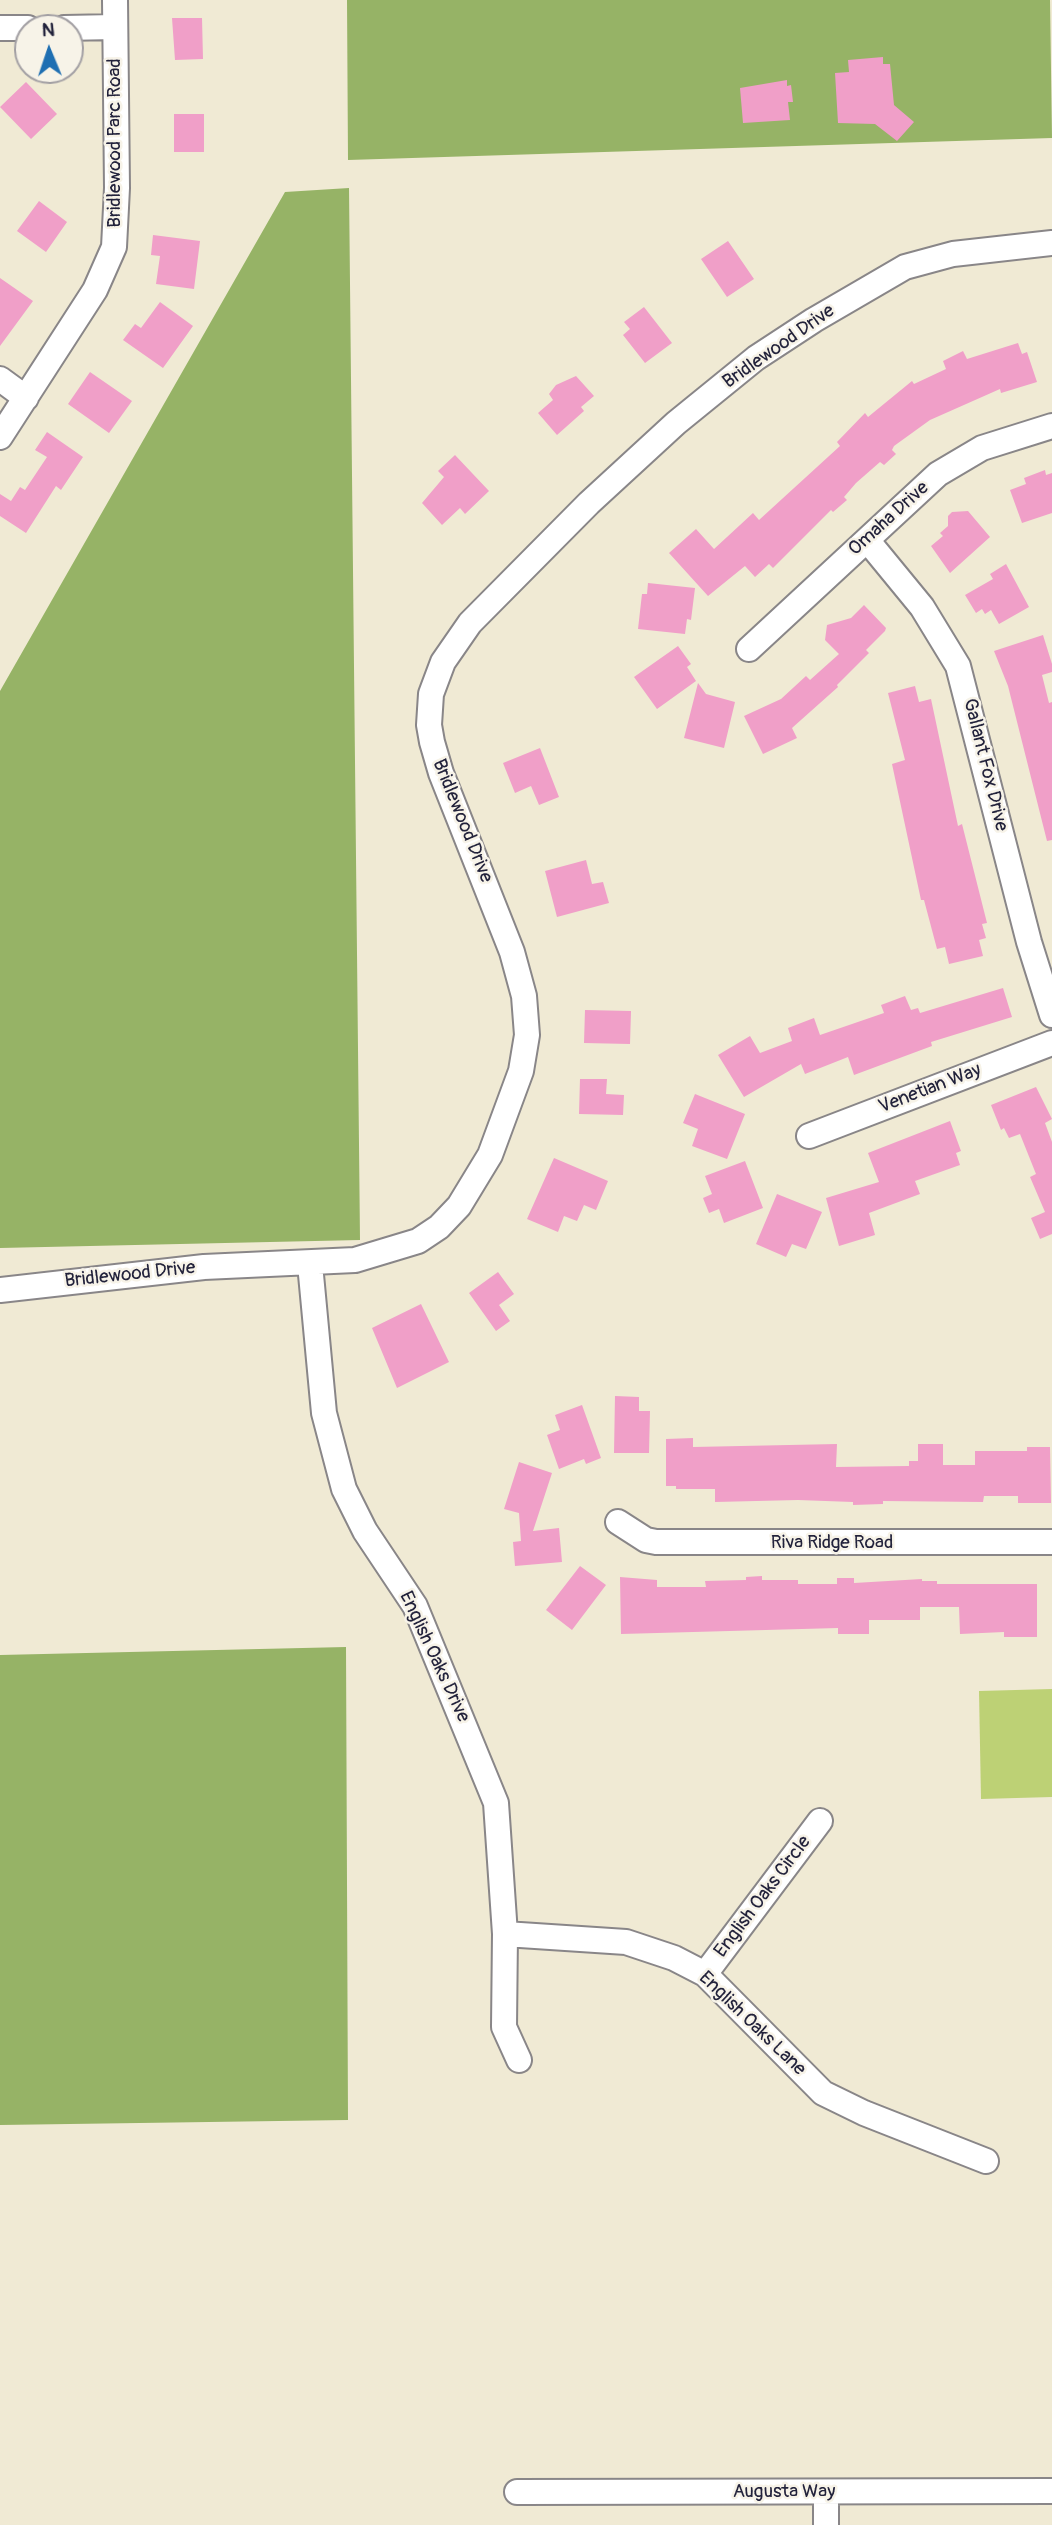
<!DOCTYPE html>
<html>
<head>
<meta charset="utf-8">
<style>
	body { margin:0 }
	#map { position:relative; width:1052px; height:2525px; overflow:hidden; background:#f0ead4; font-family:Pangolin,sans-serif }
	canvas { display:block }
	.north { position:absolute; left:14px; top:14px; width:70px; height:70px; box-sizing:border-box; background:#f7f3e8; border:2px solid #a29fa3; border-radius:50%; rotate:358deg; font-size:19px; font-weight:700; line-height:28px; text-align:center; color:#22223b }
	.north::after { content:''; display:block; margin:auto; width:24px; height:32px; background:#1f6fb2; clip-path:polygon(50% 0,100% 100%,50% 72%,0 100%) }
</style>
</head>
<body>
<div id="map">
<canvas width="1052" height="2525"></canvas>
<div class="north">N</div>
</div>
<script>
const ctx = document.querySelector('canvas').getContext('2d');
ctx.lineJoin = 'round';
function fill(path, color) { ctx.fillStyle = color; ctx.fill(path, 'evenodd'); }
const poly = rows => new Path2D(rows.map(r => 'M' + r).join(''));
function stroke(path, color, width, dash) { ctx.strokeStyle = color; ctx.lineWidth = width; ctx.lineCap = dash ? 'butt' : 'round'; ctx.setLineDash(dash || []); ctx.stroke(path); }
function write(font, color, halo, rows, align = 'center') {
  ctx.font = font + ' Pangolin,sans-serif'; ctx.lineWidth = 5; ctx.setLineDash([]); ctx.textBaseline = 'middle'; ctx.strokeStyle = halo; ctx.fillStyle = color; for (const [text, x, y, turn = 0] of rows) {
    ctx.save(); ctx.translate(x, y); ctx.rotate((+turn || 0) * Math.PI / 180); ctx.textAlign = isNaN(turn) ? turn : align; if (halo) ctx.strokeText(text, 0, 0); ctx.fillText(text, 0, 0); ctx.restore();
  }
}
fill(poly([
	[1052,1689,1052,1797,981,1799,979,1691]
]), '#bdd175');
fill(poly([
	[347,0,1050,0,1052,138,348,160],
	[349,188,360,1240,0,1248,0,691,285,192],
	[346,1647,348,2120,0,2125,0,1655]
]), '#96b366');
fill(poly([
	[172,18,202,18,203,59,175,60],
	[883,57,883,64,890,64,894,105,914,122,897,141,875,124,838,123,835,73,849,72,848,60],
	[787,80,787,86,791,85,793,102,788,102,790,120,743,123,740,88],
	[26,82,57,114,31,139,0,107],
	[174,114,204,114,204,152,174,152],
	[39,201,67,222,46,252,17,231],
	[153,235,200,241,194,289,156,284,160,256,151,255],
	[728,241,754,279,727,297,701,259],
	[0,278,33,301,0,346],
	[160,302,193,326,163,368,123,340,135,324,141,328],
	[644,307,672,343,645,363,623,335,630,329,624,322],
	[1018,343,1022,354,1027,352,1037,382,1001,393,1000,389,930,420,894,446,892,450,896,454,884,465,880,462,856,483,844,497,847,500,833,512,831,510,773,568,769,564,755,577,745,566,708,596,669,553,696,529,714,549,753,513,759,520,840,446,837,442,865,413,868,417,912,381,914,384,946,369,943,361,963,351,967,359],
	[90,372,132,401,109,433,68,404],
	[576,376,594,396,581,407,584,411,557,435,538,413,553,400,549,394,556,385],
	[47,432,83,457,61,490,56,486,26,533,0,516,0,494,11,501,20,487,25,490,47,457,35,450],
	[455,455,489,491,465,514,460,508,442,525,422,503,444,477,438,471],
	[1045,470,1046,475,1052,473,1052,513,1022,523,1010,490,1026,484,1024,478],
	[968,511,990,537,950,573,931,546,943,536,940,533,948,526,948,516,952,512],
	[1006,564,1029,607,999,624,991,610,985,614,982,609,976,613,965,595,993,579,990,574],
	[648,583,695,588,691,620,687,619,685,634,638,629,642,594,647,594],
	[864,605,886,628,885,631,866,650,869,653,837,685,838,687,792,728,797,738,763,754,744,716,781,699,806,676,810,680,839,654,825,640,827,625,851,618],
	[1043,635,1052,664,1052,672,1042,675,1049,703,1052,702,1052,840,1047,841,1008,686,994,651],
	[678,646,691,664,687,667,696,681,657,709,634,677],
	[698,683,706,694,735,702,724,748,684,738],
	[915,686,919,702,931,699,958,826,962,824,987,923,982,924,986,938,979,940,983,956,949,964,945,947,937,949,924,900,921,900,892,764,905,760,888,693],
	[540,748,559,797,539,805,531,786,515,793,503,763],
	[586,860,592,884,603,882,609,903,557,917,545,871],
	[1003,988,1012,1017,931,1042,932,1046,854,1075,848,1057,805,1074,801,1064,744,1097,718,1055,750,1036,760,1053,792,1041,788,1028,814,1018,820,1035,884,1013,881,1005,905,996,911,1010,918,1008,920,1013],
	[585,1010,631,1011,630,1044,584,1043],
	[580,1079,607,1079,606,1094,624,1095,623,1115,579,1114],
	[1036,1087,1052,1119,1045,1123,1052,1142,1052,1234,1040,1239,1031,1218,1045,1212,1030,1177,1036,1174,1020,1134,1009,1138,1004,1128,1001,1130,991,1105],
	[695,1094,745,1114,727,1159,692,1146,698,1129,683,1123],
	[950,1121,961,1151,956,1153,960,1165,915,1181,920,1194,869,1213,875,1235,839,1246,826,1198,879,1182,868,1153],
	[554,1158,608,1181,596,1210,584,1205,577,1221,564,1216,558,1232,527,1219],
	[745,1161,763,1208,724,1223,719,1209,709,1213,703,1198,712,1194,705,1176],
	[777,1194,822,1212,806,1249,792,1244,786,1257,756,1244],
	[498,1272,514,1294,499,1305,510,1321,496,1331,469,1293],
	[421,1304,449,1362,397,1388,372,1328],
	[615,1396,639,1397,639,1411,650,1411,649,1453,614,1453],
	[582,1405,601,1458,586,1464,584,1459,559,1469,547,1435,560,1430,555,1415],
	[693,1438,693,1447,837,1444,836,1467,909,1466,909,1461,918,1461,918,1444,943,1444,943,1465,975,1465,975,1451,1027,1451,1027,1447,1050,1447,1051,1503,1018,1503,1018,1496,984,1496,983,1502,883,1501,883,1504,853,1505,853,1502,798,1500,715,1502,715,1489,676,1489,676,1486,666,1486,666,1439],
	[519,1462,552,1473,533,1531,559,1528,562,1562,515,1566,513,1542,521,1541,519,1513,504,1509],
	[580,1566,606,1585,572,1630,546,1610],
	[762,1576,762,1580,798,1580,798,1584,837,1584,837,1578,854,1578,854,1583,922,1579,922,1581,937,1581,937,1584,1037,1584,1037,1637,1004,1637,1004,1632,960,1634,959,1607,920,1607,920,1620,869,1620,869,1634,838,1634,838,1628,621,1634,620,1577,657,1580,657,1587,706,1587,705,1581,746,1580,746,1577]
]), '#f09fc8');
const minor = poly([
	[0,28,28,28],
	[64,28,115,27],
	[0,379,26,398],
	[0,437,95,290,114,247,117,188,115,0],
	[867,540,922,607,958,666,1029,942,1052,1015],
	[749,649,938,474,982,448,1052,426],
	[809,1136,1052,1043],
	[310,1264,324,1413,344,1489,365,1531,415,1606,496,1803,505,1934,504,2027,519,2060],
	[0,1290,204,1267,355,1260,418,1241,439,1227,459,1206,490,1155,521,1071,527,1035,524,996,512,952,441,773,432,742,429,725,431,694,443,662,470,623,589,503,676,423,756,358,814,320,905,267,953,254,1052,243],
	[618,1522,646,1540,656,1542,1052,1542],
	[505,1934,626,1942,674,1958,705,1974,823,2093,864,2113,986,2161],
	[705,1974,820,1821],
	[517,2492,1052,2491],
	[826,2493,826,2525]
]);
stroke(minor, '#898688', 28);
stroke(minor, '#fff', 24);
write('19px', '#22223b', '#f7f3e8', [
	["Bridlewood Parc Road",115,143,-90],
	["Bridlewood Drive",779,347,-35],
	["Omaha Drive",889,519,-42],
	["Gallant Fox Drive",985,765,76],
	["Bridlewood Drive",462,821,68],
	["Venetian Way",930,1089,-21],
	["Bridlewood Drive",130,1275,-6],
	["Riva Ridge Road",832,1543],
	["English Oaks Drive",434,1657,65],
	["English Oaks Circle",763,1897,-53],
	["English Oaks Lane",752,2024,44],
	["Augusta Way",784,2492]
]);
</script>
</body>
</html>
